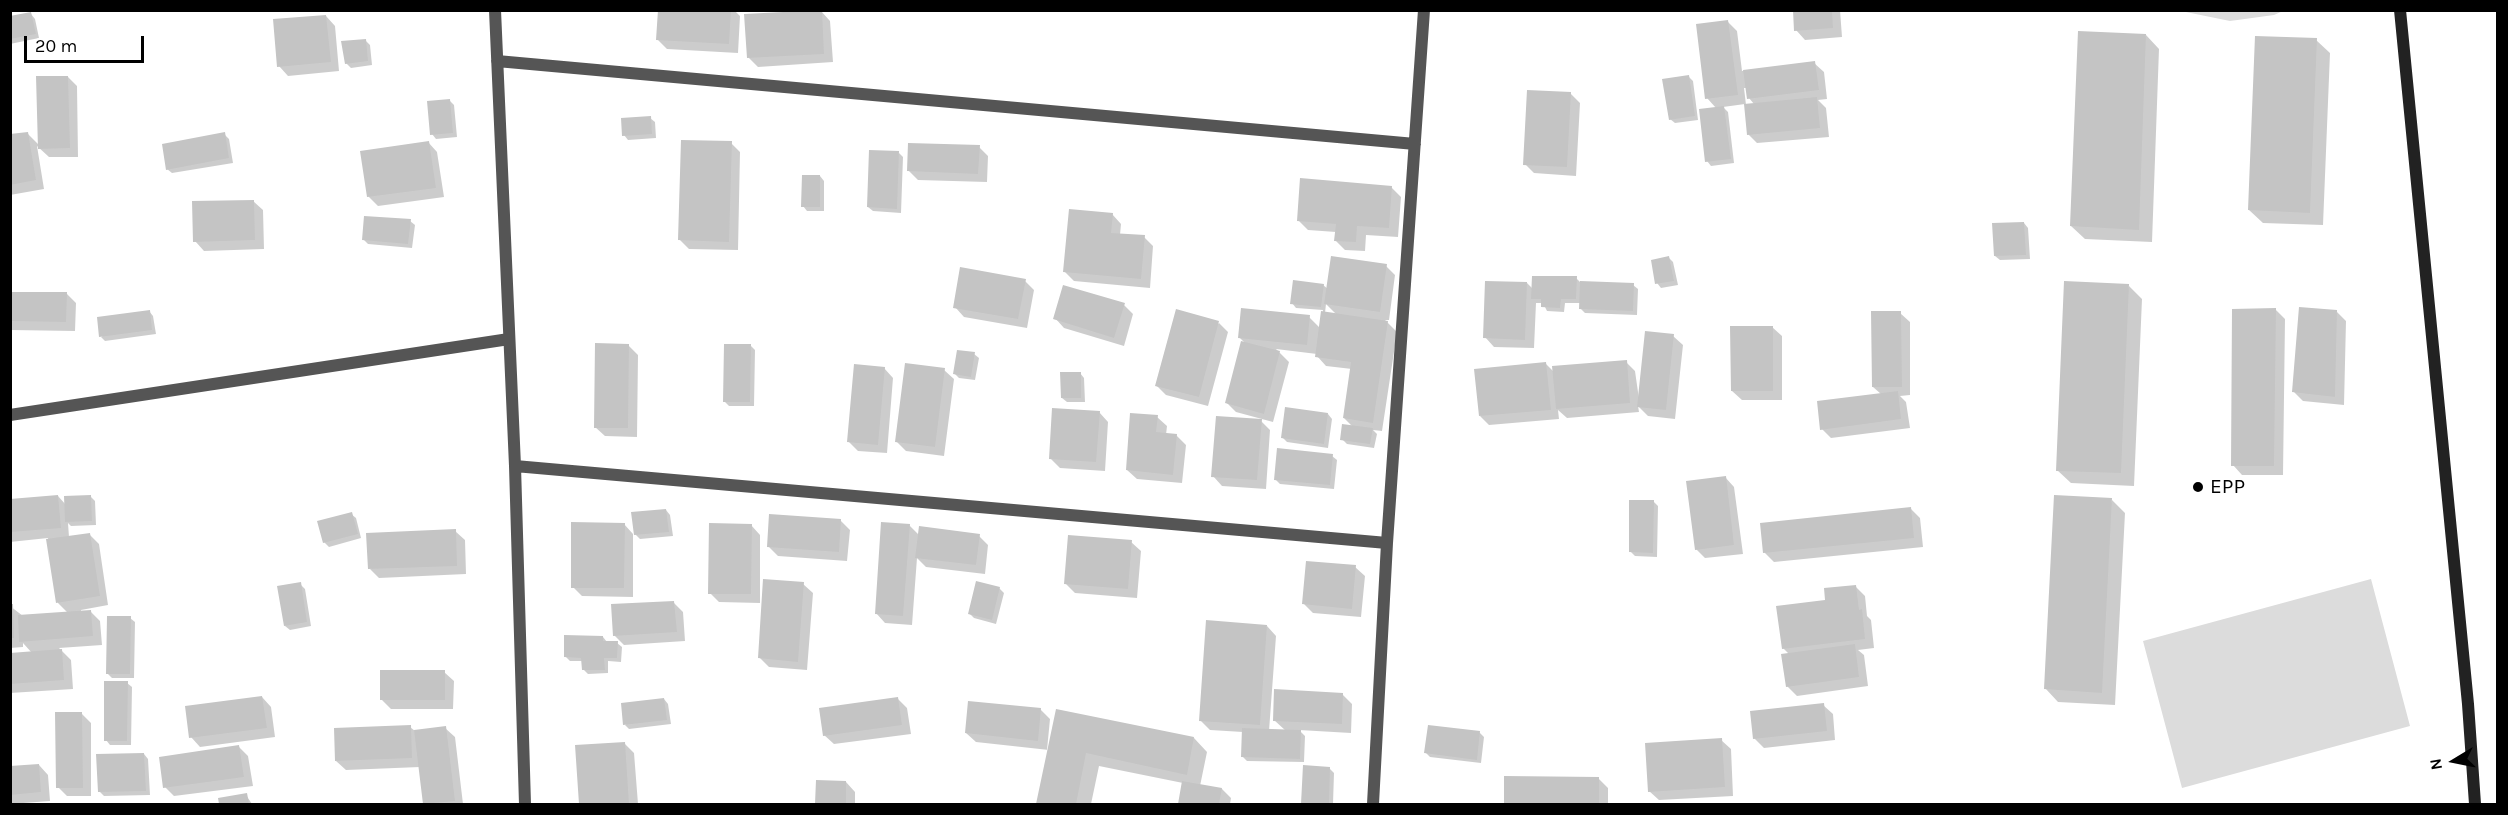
<!DOCTYPE html>
<html>
<head>
<meta charset="utf-8">
<style>
	body { margin:0 }
	#map { position:relative; width:2508px; height:815px; overflow:hidden; background:#fff; font-family:Karla,sans-serif }
	canvas { display:block }
	.frame { position:absolute; inset:0; border:12px solid #000; pointer-events:none }
	.north { position:absolute; left:2424px; top:731px; width:60px; height:60px; -webkit-text-stroke:4px #fff; paint-order:stroke; rotate:260deg; font-size:16px; font-weight:700; line-height:24px; text-align:center; color:#000 }
	.north::after { content:''; display:block; margin:auto; width:21px; height:27px; background:#000; clip-path:polygon(50% 0,100% 100%,50% 72%,0 100%) }
	.scale { position:absolute; left:24px; top:36px; width:120px; height:27px; box-sizing:border-box; border:3px solid #000; border-top:0; padding-left:8px; font-size:18px; line-height:21px; white-space:nowrap; color:#000; -webkit-text-stroke:4px #fff; paint-order:stroke }
</style>
</head>
<body>
<div id="map">
<canvas width="2508" height="815"></canvas>
<div class="frame"></div>
<div class="north">N</div>
<div class="scale">20 m</div>
</div>
<script>
const ctx = document.querySelector('canvas').getContext('2d');
ctx.lineJoin = 'round';
function fill(path, color) { ctx.fillStyle = color; ctx.fill(path, 'evenodd'); }
const poly = rows => new Path2D(rows.map(r => 'M' + r).join(''));
function stroke(path, color, width, dash) { ctx.strokeStyle = color; ctx.lineWidth = width; ctx.lineCap = dash ? 'butt' : 'round'; ctx.setLineDash(dash || []); ctx.stroke(path); }
function write(font, color, halo, rows, align = 'center') {
  ctx.font = font + ' Karla,sans-serif'; ctx.lineWidth = 5; ctx.setLineDash([]); ctx.textBaseline = 'middle'; ctx.strokeStyle = halo; ctx.fillStyle = color; for (const [text, x, y, turn = 0] of rows) {
    ctx.save(); ctx.translate(x, y); ctx.rotate((+turn || 0) * Math.PI / 180); ctx.textAlign = isNaN(turn) ? turn : align; if (halo) ctx.strokeText(text, 0, 0); ctx.fillText(text, 0, 0); ctx.restore();
  }
}
fill(poly([
	[2181,11,2283,11,2274,15,2230,21],
	[2371,579,2410,726,2182,788,2143,641]
]), '#dcdcdc');
fill(poly([
	[660,10,734,10,740,16,738,53,667,49,658,40],
	[1794,10,1840,10,1842,37,1805,40,1796,30],
	[821,11,830,21,833,62,758,67,748,57],
	[31,14,35,19,39,38,10,44,10,18],
	[326,16,335,26,339,71,288,76,279,66],
	[1728,22,1737,31,1742,71,1814,63,1824,72,1827,99,1818,100,1826,108,1829,137,1757,143,1748,134,1745,104,1723,107,1728,112,1734,163,1711,166,1707,161,1716,108,1707,98],
	[1744,88,1747,88,1749,98,1754,104,1746,105],
	[2146,35,2159,49,2152,242,2085,239,2071,226],
	[365,40,370,45,372,65,351,68,346,63],
	[2316,40,2330,53,2323,225,2263,223,2249,210],
	[1688,76,1693,81,1698,120,1675,123,1670,119],
	[68,77,77,86,78,157,49,157,37,146,44,189,10,195,10,136,27,133,39,145],
	[1570,93,1580,103,1576,176,1534,173,1525,164],
	[450,101,454,105,457,137,436,139,432,134],
	[650,118,655,122,656,138,628,140,624,135],
	[224,134,229,139,233,163,172,173,167,169],
	[428,142,437,152,444,197,378,206,368,196],
	[731,143,740,152,738,250,689,249,679,239],
	[979,147,988,156,987,182,918,180,908,170],
	[899,153,903,157,901,213,873,211,868,207],
	[820,176,824,181,824,211,807,211,803,206],
	[1391,187,1401,197,1398,237,1366,235,1365,251,1345,250,1335,240,1336,232,1308,230,1299,221],
	[253,201,263,210,264,249,204,251,195,241],
	[1112,214,1121,224,1120,235,1144,237,1153,246,1150,288,1074,281,1064,271],
	[410,221,415,225,412,248,368,244,364,240],
	[2024,223,2028,228,2030,259,2000,260,1995,256],
	[1669,258,1673,262,1678,285,1661,288,1657,283],
	[1386,266,1395,275,1389,320,1385,320,1397,332,1382,431,1373,430,1377,434,1374,448,1347,444,1342,439,1353,427,1344,418,1352,369,1326,366,1317,356,1317,354,1276,349,1289,362,1273,422,1236,412,1227,403,1246,344,1239,337,1309,317,1320,328,1323,310,1296,308,1292,303,1323,285,1328,289],
	[1326,304,1337,315,1325,313],
	[1576,278,1580,282,1633,285,1638,289,1637,315,1585,313,1580,308,1581,303,1565,303,1564,312,1547,311,1543,303,1536,303,1534,348,1494,347,1485,337,1527,283,1533,289],
	[1025,281,1034,290,1027,328,964,317,955,307],
	[2129,286,2142,299,2134,486,2071,483,2057,470],
	[10,293,67,294,76,303,75,331,10,330],
	[1124,305,1133,314,1124,346,1064,328,1055,318],
	[2275,309,2285,319,2283,475,2242,475,2233,465],
	[149,311,153,316,156,334,105,341,101,337],
	[2337,312,2346,321,2344,405,2303,401,2294,392],
	[1900,313,1910,322,1910,395,1900,396,1906,402,1910,428,1831,438,1822,429,1881,394,1873,387],
	[1219,323,1228,332,1208,406,1166,395,1156,385],
	[1772,327,1782,336,1782,400,1742,400,1732,391],
	[1673,336,1683,345,1675,419,1648,416,1638,406,1639,412,1567,418,1558,410,1559,419,1489,425,1480,416,1546,364,1554,372,1626,362,1635,371,1639,399],
	[628,345,638,355,637,437,605,436,595,427],
	[751,346,755,350,754,406,729,406,725,402],
	[974,354,979,358,975,380,959,378,954,373],
	[884,368,893,378,887,453,858,451,848,441],
	[944,370,954,379,944,456,906,451,897,442],
	[1080,373,1084,378,1085,402,1067,402,1062,398],
	[1099,412,1108,422,1105,471,1060,468,1051,459],
	[1328,414,1332,419,1328,448,1287,442,1283,438],
	[1157,417,1167,426,1166,435,1176,435,1186,445,1182,483,1137,479,1127,470],
	[1260,420,1270,430,1266,489,1222,486,1213,476],
	[1332,456,1337,460,1334,489,1280,484,1275,479],
	[1725,477,1734,487,1743,554,1705,558,1696,549],
	[58,496,66,505,91,497,95,501,96,525,71,526,68,523,69,537,89,534,99,544,108,605,81,610,81,612,91,612,100,621,102,645,59,648,71,660,73,689,10,693,10,654,32,653,23,643,23,647,10,648,10,606,23,616,68,613,58,603,48,538,10,542,10,500],
	[2112,500,2125,513,2115,705,2058,702,2045,688],
	[1653,501,1658,506,1657,557,1635,556,1630,551],
	[1911,509,1920,518,1923,547,1774,562,1764,552],
	[666,510,670,515,673,536,640,539,635,534],
	[351,514,356,518,361,538,329,547,324,542],
	[840,520,850,530,847,561,778,556,769,547],
	[624,524,633,534,633,597,582,596,573,587],
	[751,525,760,535,760,603,719,602,710,593],
	[909,525,919,535,979,536,988,545,985,574,926,567,917,558,912,625,885,623,876,613],
	[455,531,465,540,466,574,379,578,370,569],
	[1131,542,1141,551,1137,598,1075,593,1065,583],
	[1355,567,1365,576,1361,617,1313,613,1304,604],
	[300,584,305,589,311,626,290,630,285,626],
	[803,584,813,593,807,670,769,667,759,657],
	[1855,586,1865,596,1867,616,1871,620,1874,648,1858,650,1864,655,1868,686,1797,696,1787,686,1790,655,1783,648,1827,602],
	[999,588,1004,593,996,624,974,618,970,614],
	[674,603,683,612,685,641,624,645,614,635],
	[130,618,135,622,134,678,112,678,107,673],
	[1267,626,1276,636,1269,731,1286,731,1274,720,1342,694,1352,704,1351,733,1299,730,1305,736,1304,762,1247,761,1242,756,1243,732,1210,730,1200,720],
	[603,637,607,642,617,643,622,647,621,662,608,661,608,673,588,674,583,669,583,661,570,661,565,656],
	[444,672,454,681,453,709,391,709,382,700],
	[127,683,132,687,131,745,110,745,106,740],
	[262,697,271,707,275,737,200,747,191,737],
	[897,698,907,708,911,734,834,744,824,735],
	[664,699,668,704,671,724,629,729,625,725],
	[1823,705,1833,714,1835,740,1764,748,1754,738],
	[1040,709,1050,719,1047,750,1194,738,1207,752,1200,786,1222,789,1231,798,1230,804,1179,804,1183,783,1099,766,1091,804,1038,804,1049,750,976,742,966,733],
	[82,714,91,723,91,796,67,796,58,787],
	[410,727,415,731,445,728,455,737,463,804,425,804,420,767,346,770,336,761],
	[1479,732,1484,737,1481,763,1430,757,1426,753],
	[1721,740,1731,749,1733,796,1659,800,1649,791],
	[625,744,634,753,638,804,580,804,576,747],
	[239,747,248,756,253,786,174,796,165,787],
	[144,754,148,759,150,795,104,796,100,792],
	[39,765,48,775,50,801,10,804,10,768],
	[1304,767,1330,769,1334,773,1333,804,1302,804],
	[1505,777,1598,778,1608,788,1608,804,1505,804],
	[818,781,846,782,855,792,855,804,817,804],
	[246,795,252,804,221,804,220,799]
]), '#0003');
fill(poly([
	[658,10,731,10,729,44,656,40],
	[822,10,824,54,747,58,744,14],
	[1793,10,1832,10,1833,28,1794,31],
	[31,12,36,34,10,39,10,16],
	[326,15,331,62,277,67,273,19],
	[1728,20,1738,95,1705,99,1696,24],
	[2078,31,2146,34,2139,230,2070,226],
	[2255,36,2317,38,2310,213,2248,210],
	[366,39,368,61,345,64,341,41],
	[1815,61,1819,90,1747,99,1743,70],
	[1689,75,1695,116,1669,120,1662,79],
	[36,76,68,76,70,148,38,149],
	[1527,90,1571,92,1567,167,1523,165],
	[1817,97,1820,128,1747,135,1744,104],
	[450,99,453,133,430,135,427,101],
	[1724,106,1731,159,1705,162,1699,109],
	[651,116,652,134,622,136,621,118],
	[28,132,36,180,10,185,10,134],
	[225,132,229,158,166,170,162,144],
	[681,140,732,141,729,242,678,240],
	[429,141,436,188,367,197,360,151],
	[908,143,980,145,978,174,907,171],
	[869,150,899,151,897,209,867,207],
	[802,175,820,175,820,207,801,207],
	[1300,178,1392,186,1389,228,1357,226,1356,242,1334,241,1336,224,1297,221],
	[254,200,255,240,193,242,192,201],
	[1069,209,1113,213,1111,233,1145,235,1141,279,1063,272],
	[364,216,411,219,408,244,362,240],
	[2024,222,2026,255,1994,256,1992,223],
	[1331,256,1387,264,1380,312,1324,304],
	[1669,256,1674,281,1655,284,1651,260],
	[960,267,1026,279,1018,319,953,308],
	[1532,276,1577,276,1576,299,1561,299,1560,308,1541,307,1541,299,1531,299],
	[1293,280,1324,284,1321,307,1290,304],
	[1485,281,1527,282,1525,340,1483,338],
	[1580,281,1634,283,1633,311,1579,309],
	[2064,281,2129,284,2121,473,2056,471],
	[1063,285,1125,303,1114,338,1053,319],
	[10,292,67,292,66,322,10,321],
	[2299,307,2337,310,2335,397,2292,392],
	[1241,308,1310,315,1307,345,1238,338],
	[2276,308,2274,466,2231,466,2232,309],
	[1176,309,1219,321,1199,397,1155,386],
	[150,310,152,330,99,337,97,317],
	[1321,311,1388,321,1373,423,1343,418,1351,362,1315,357],
	[1871,311,1901,311,1902,387,1872,387],
	[1730,326,1773,326,1773,391,1731,391],
	[1645,331,1674,334,1666,410,1637,407],
	[1241,341,1280,351,1264,414,1225,403],
	[595,343,629,344,628,428,594,428],
	[724,344,751,344,750,402,723,402],
	[957,350,975,352,971,377,953,374],
	[1627,360,1630,403,1556,409,1552,366],
	[1546,362,1551,410,1479,416,1474,369],
	[905,363,945,368,935,447,895,442],
	[854,364,885,367,878,445,847,442],
	[1060,372,1081,372,1081,398,1061,398],
	[1898,391,1901,419,1820,430,1817,401],
	[1285,407,1328,413,1324,444,1281,438],
	[1052,408,1100,411,1096,462,1049,459],
	[1130,413,1158,415,1156,432,1177,434,1173,475,1126,470],
	[1216,416,1262,419,1257,480,1211,477],
	[1342,424,1373,428,1370,444,1340,440],
	[1277,448,1333,454,1330,485,1274,480],
	[1726,476,1734,545,1695,550,1686,481],
	[58,495,61,528,10,532,10,499],
	[91,495,92,521,65,522,64,496],
	[2054,495,2112,498,2102,693,2044,689],
	[1629,500,1654,500,1653,553,1629,552],
	[1911,507,1914,538,1763,553,1760,523],
	[666,509,669,532,634,535,631,512],
	[352,512,358,534,323,543,317,521],
	[769,514,841,519,839,552,767,547],
	[571,522,625,523,624,588,571,588],
	[881,522,910,524,903,616,875,614],
	[709,523,752,524,751,594,708,594],
	[919,526,980,534,976,565,915,558],
	[456,529,457,566,368,569,366,533],
	[90,533,100,596,56,603,46,539],
	[1068,535,1132,540,1128,589,1064,584],
	[1306,561,1356,565,1352,609,1302,604],
	[763,579,804,582,798,662,758,658],
	[976,581,1000,587,992,620,968,614],
	[301,582,307,622,284,626,277,586],
	[1856,585,1859,610,1862,609,1865,639,1782,649,1776,606,1825,600,1824,588],
	[674,601,677,632,613,636,611,604],
	[10,604,13,604,14,638,10,638],
	[91,610,93,636,19,642,18,615],
	[107,616,131,616,130,674,106,674],
	[1206,620,1267,625,1260,725,1199,721],
	[564,635,603,636,603,641,618,641,617,658,604,658,605,670,582,670,581,658,564,657],
	[1855,644,1859,677,1786,687,1781,654],
	[62,649,64,680,10,684,10,653],
	[380,670,445,670,445,700,380,700],
	[104,681,128,681,127,741,104,741],
	[1274,689,1343,693,1342,724,1273,721],
	[262,696,267,728,189,738,185,706],
	[898,697,902,725,823,736,819,708],
	[664,698,667,720,623,725,621,703],
	[968,701,1041,708,1038,741,965,733],
	[1824,703,1827,731,1753,739,1750,711],
	[1056,709,1194,737,1187,775,1086,753,1076,804,1036,804],
	[55,712,82,712,83,788,56,788],
	[411,725,412,758,335,761,334,728],
	[1428,725,1480,731,1477,760,1424,753],
	[446,726,455,801,423,804,414,730],
	[1242,728,1301,730,1300,759,1241,757],
	[1722,738,1725,787,1648,792,1645,743],
	[625,742,629,804,579,804,575,745],
	[239,745,244,777,163,788,159,757],
	[144,753,146,791,98,792,96,754],
	[39,764,41,792,10,795,10,766],
	[1303,765,1330,767,1329,804,1301,804],
	[1504,776,1599,777,1599,804,1504,804],
	[816,780,846,781,846,804,815,804],
	[1182,781,1222,788,1219,804,1178,804],
	[247,793,249,804,219,804,218,798]
]), '#c4c4c4');
stroke(poly([
	[495,10,515,466,525,804],
	[497,61,1415,144],
	[10,415,509,339],
	[515,466,1387,543],
	[1373,804,1387,543,1424,10]
]), '#555', 12);
stroke(poly([
	[2400,10,2468,704,2475,804]
]), '#222', 12);
for (const [x, y, r, color] of [
	[2198,487,6,"#000"]
]) { const dot = new Path2D(); dot.arc(x, y, r, 0, 2 * Math.PI); ctx.fillStyle = color; ctx.fill(dot); stroke(dot, '#fff', 2); }
write('21px', '#000', '#fff', [
	["EPP",2210,487]
], 'left');
</script>
</body>
</html>
